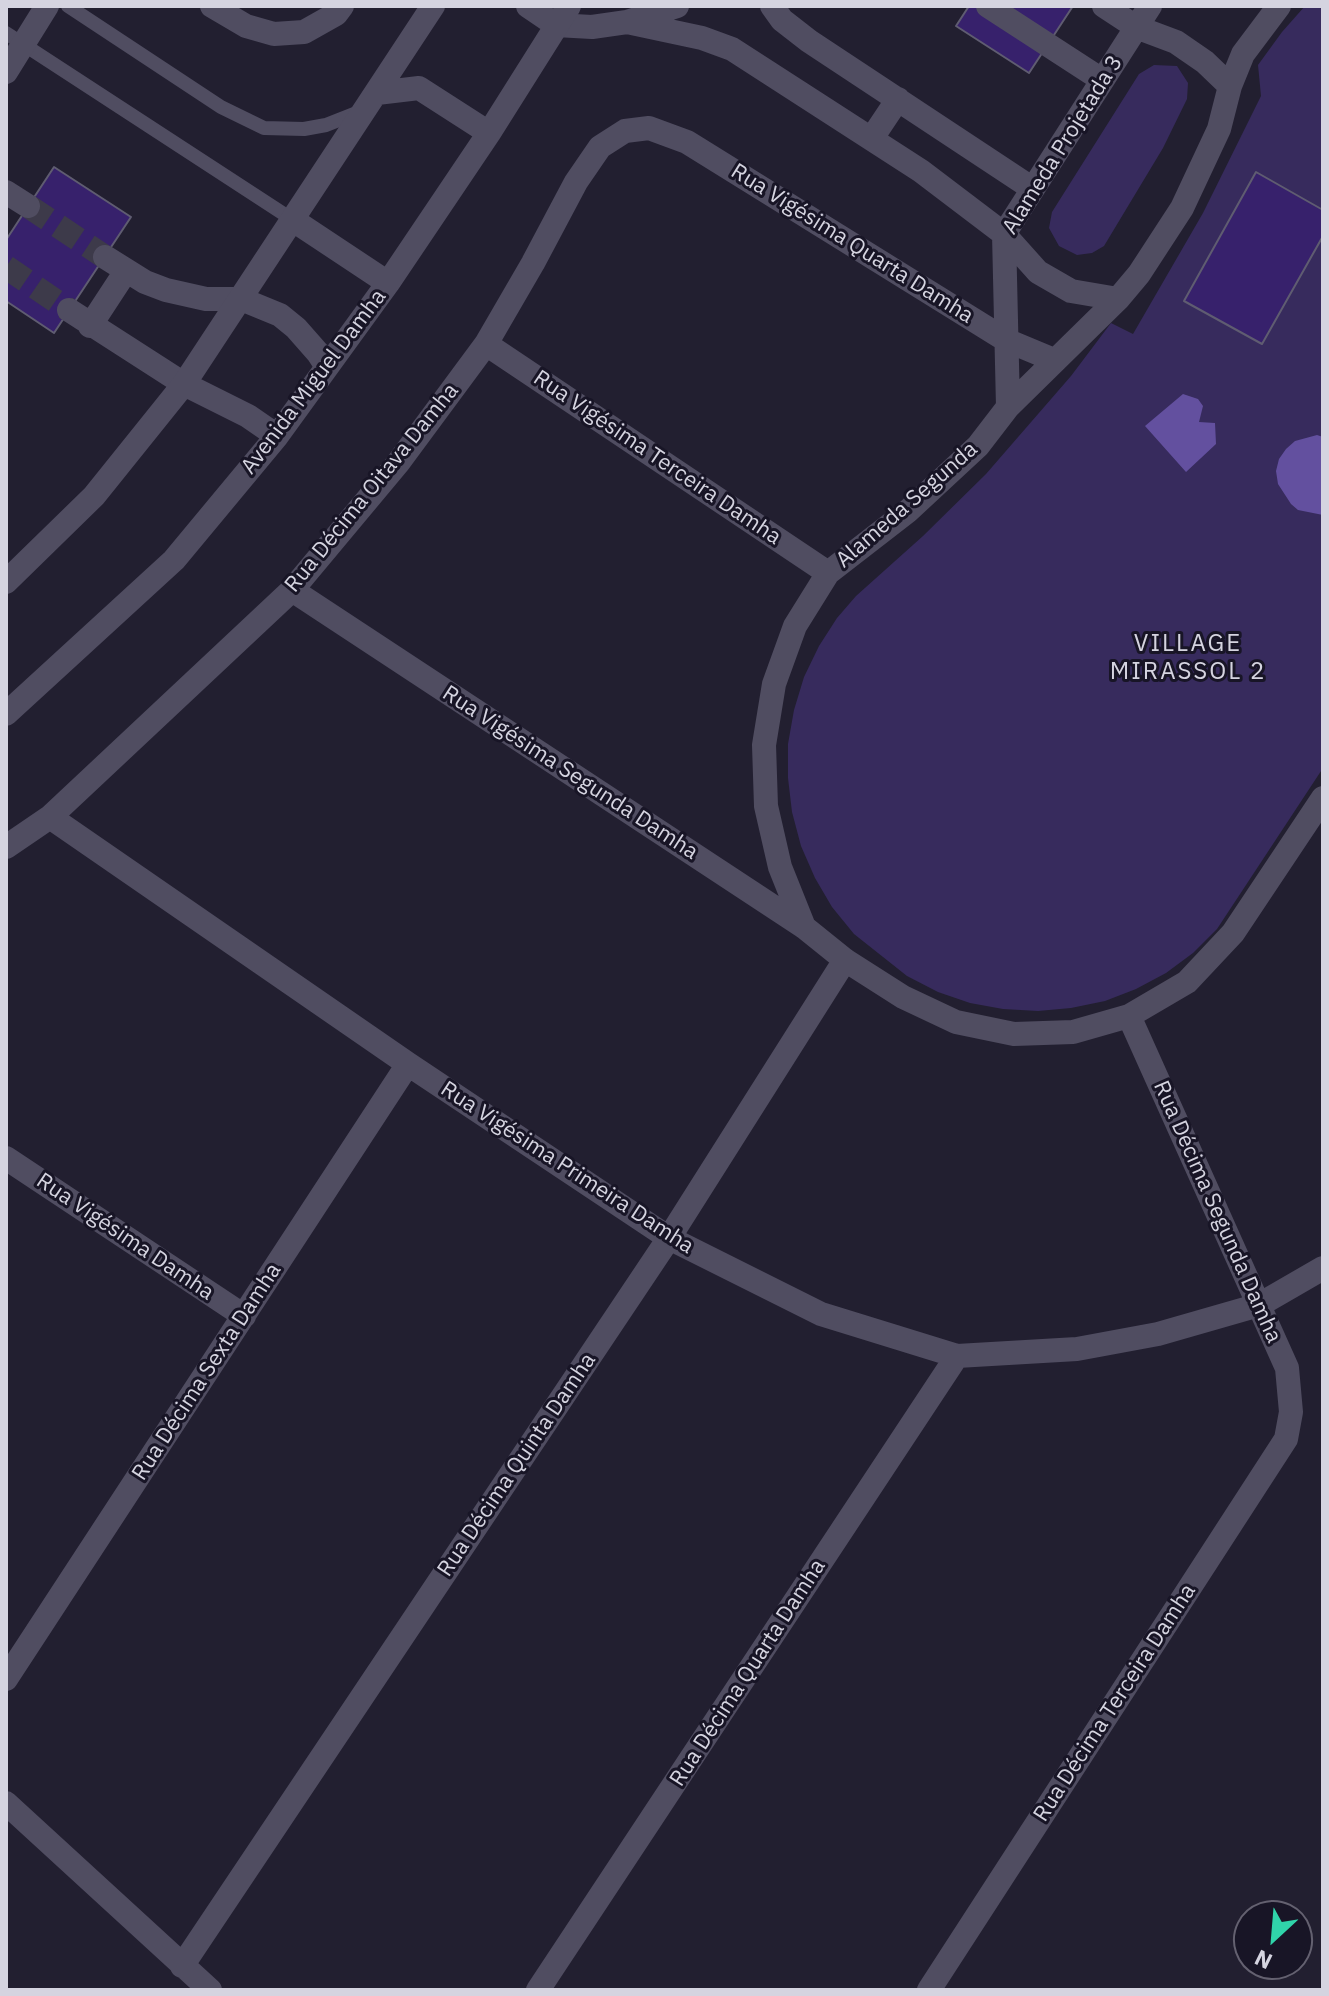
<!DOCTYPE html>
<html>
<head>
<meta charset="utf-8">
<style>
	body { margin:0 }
	#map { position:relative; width:1329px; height:1996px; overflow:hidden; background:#221f30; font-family:"IBM Plex Sans",sans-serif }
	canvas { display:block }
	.frame { position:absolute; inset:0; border:8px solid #d5d4e0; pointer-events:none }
	.north { position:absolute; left:1233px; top:1900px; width:80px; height:80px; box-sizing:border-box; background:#181526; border:2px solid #646170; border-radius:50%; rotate:206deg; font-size:22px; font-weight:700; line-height:32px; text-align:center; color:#d5d4e0 }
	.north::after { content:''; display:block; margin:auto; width:28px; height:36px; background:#30d4aa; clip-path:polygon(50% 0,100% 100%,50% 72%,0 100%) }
</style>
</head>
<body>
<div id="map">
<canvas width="1329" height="1996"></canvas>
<div class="frame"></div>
<div class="north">N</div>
</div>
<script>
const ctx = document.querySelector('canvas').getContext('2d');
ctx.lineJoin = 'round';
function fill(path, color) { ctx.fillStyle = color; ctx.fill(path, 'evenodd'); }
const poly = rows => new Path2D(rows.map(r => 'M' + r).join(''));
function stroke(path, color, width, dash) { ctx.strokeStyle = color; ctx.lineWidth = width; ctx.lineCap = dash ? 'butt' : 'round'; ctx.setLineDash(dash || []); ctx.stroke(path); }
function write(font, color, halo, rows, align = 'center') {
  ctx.font = font + ' "IBM Plex Sans",sans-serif'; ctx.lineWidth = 6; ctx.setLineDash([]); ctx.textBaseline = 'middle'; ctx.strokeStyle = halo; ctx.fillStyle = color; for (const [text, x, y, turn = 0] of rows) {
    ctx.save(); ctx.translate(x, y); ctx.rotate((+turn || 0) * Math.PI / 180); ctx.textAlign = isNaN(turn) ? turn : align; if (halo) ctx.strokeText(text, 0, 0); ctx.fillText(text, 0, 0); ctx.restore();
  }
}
fill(poly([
	[1305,6,1323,6,1323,768,1217,929,1193,953,1166,973,1136,989,1105,1001,1071,1008,1038,1011,1003,1009,970,1003,938,992,907,976,854,934,832,907,815,878,801,846,792,812,788,778,788,744,794,710,804,677,819,646,837,618,856,596,923,536,986,474,1071,376,1111,323,1133,334,1203,213,1261,96,1258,65,1282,32],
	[1154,65,1177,66,1188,83,1187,99,1163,148,1104,246,1092,253,1077,255,1059,246,1049,228,1052,212,1139,74]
]), '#372b5d');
fill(poly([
	[1183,394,1198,399,1203,406,1199,422,1215,423,1216,444,1186,472,1145,426],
	[1317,435,1323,437,1323,515,1298,510,1291,504,1278,484,1276,471,1279,459,1286,449,1295,441]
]), '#63509f');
const building = poly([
	[969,6,1073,6,1029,73,956,26,969,6],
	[54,167,131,217,54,333,6,301,6,240,54,167],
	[1256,172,1323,210,1323,236,1262,344,1184,301,1256,172]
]);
fill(building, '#37216c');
stroke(building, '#5f5c71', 2);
stroke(poly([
	[28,206,105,257],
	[6,267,69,310]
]), '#3d3a4a', 24, [24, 12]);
stroke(poly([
	[68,6,221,107,264,128,304,129,326,125,359,112],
	[6,33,293,220]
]), '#504d61', 14);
stroke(poly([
	[212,6,246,26,274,34,304,32,336,14,342,6],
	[772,6,782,20,809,41,1033,189],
	[988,6,1102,80],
	[1104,6,1136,27,1176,42,1205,62,1230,86],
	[627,22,702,38,732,49,921,171,1004,234,1038,272,1071,291,1118,299],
	[556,25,592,27,627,22,677,6],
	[6,72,47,6],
	[872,138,898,99],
	[6,192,28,206],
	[105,257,145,282,166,290,206,299,241,299],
	[69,310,184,384],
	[90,326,126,271],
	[486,344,828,573],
	[1008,407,1004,234,1150,6],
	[292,590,804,927,845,960,903,997,956,1022,1014,1034,1073,1032,1129,1016,1187,982,1233,933,1323,798],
	[50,817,408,1064,669,1238,821,1314,957,1356,1077,1349,1158,1334,1259,1305,1323,1268],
	[6,847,50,817,292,590,398,463,486,344,533,263,576,182,600,147,625,131,649,128,687,142,1006,340,1054,360],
	[804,927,780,867,766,806,764,745,774,684,795,626,828,573,908,511,978,446,1008,407,1118,299,1139,274,1182,208,1219,129,1230,86,1243,54,1279,6],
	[6,1158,244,1316],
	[6,1679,408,1064],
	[6,1803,210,1990],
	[182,1966,669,1238,845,960],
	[538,1990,957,1356],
	[929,1990,1286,1439,1291,1412,1287,1368,1129,1016]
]), '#504d61', 24);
stroke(poly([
	[528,6,556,25],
	[377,93,419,88,489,133],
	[293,220,388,283],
	[241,299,280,315,296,328,318,353,327,367],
	[184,384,248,416,277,436],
	[6,582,94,496,184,384,433,6],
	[6,714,174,560,277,436,388,283,489,133,569,6]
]), '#504d61', 24);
write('22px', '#d5d4e0', '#181526', [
	["Alameda Projetada 3",1063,145,-58],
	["Rua Vigésima Quarta Damha",852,244,32],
	["Avenida Miguel Damha",314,382,-53],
	["Rua Vigésima Terceira Damha",657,458,34],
	["Rua Décima Oitava Damha",372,488,-51],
	["Alameda Segunda",907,505,-41],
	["Rua Vigésima Segunda Damha",570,773,33],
	["Rua Vigésima Primeira Damha",567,1168,33],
	["Rua Décima Segunda Damha",1217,1212,66],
	["Rua Vigésima Damha",125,1237,34],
	["Rua Décima Sexta Damha",207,1372,-57],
	["Rua Décima Quinta Damha",517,1465,-56],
	["Rua Décima Quarta Damha",748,1673,-57],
	["Rua Décima Terceira Damha",1115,1703,-57]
]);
ctx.letterSpacing = '2px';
write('24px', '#d5d4e0', '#181526', [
	["VILLAGE",1188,644],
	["MIRASSOL 2",1188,672]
]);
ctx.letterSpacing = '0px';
</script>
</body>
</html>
